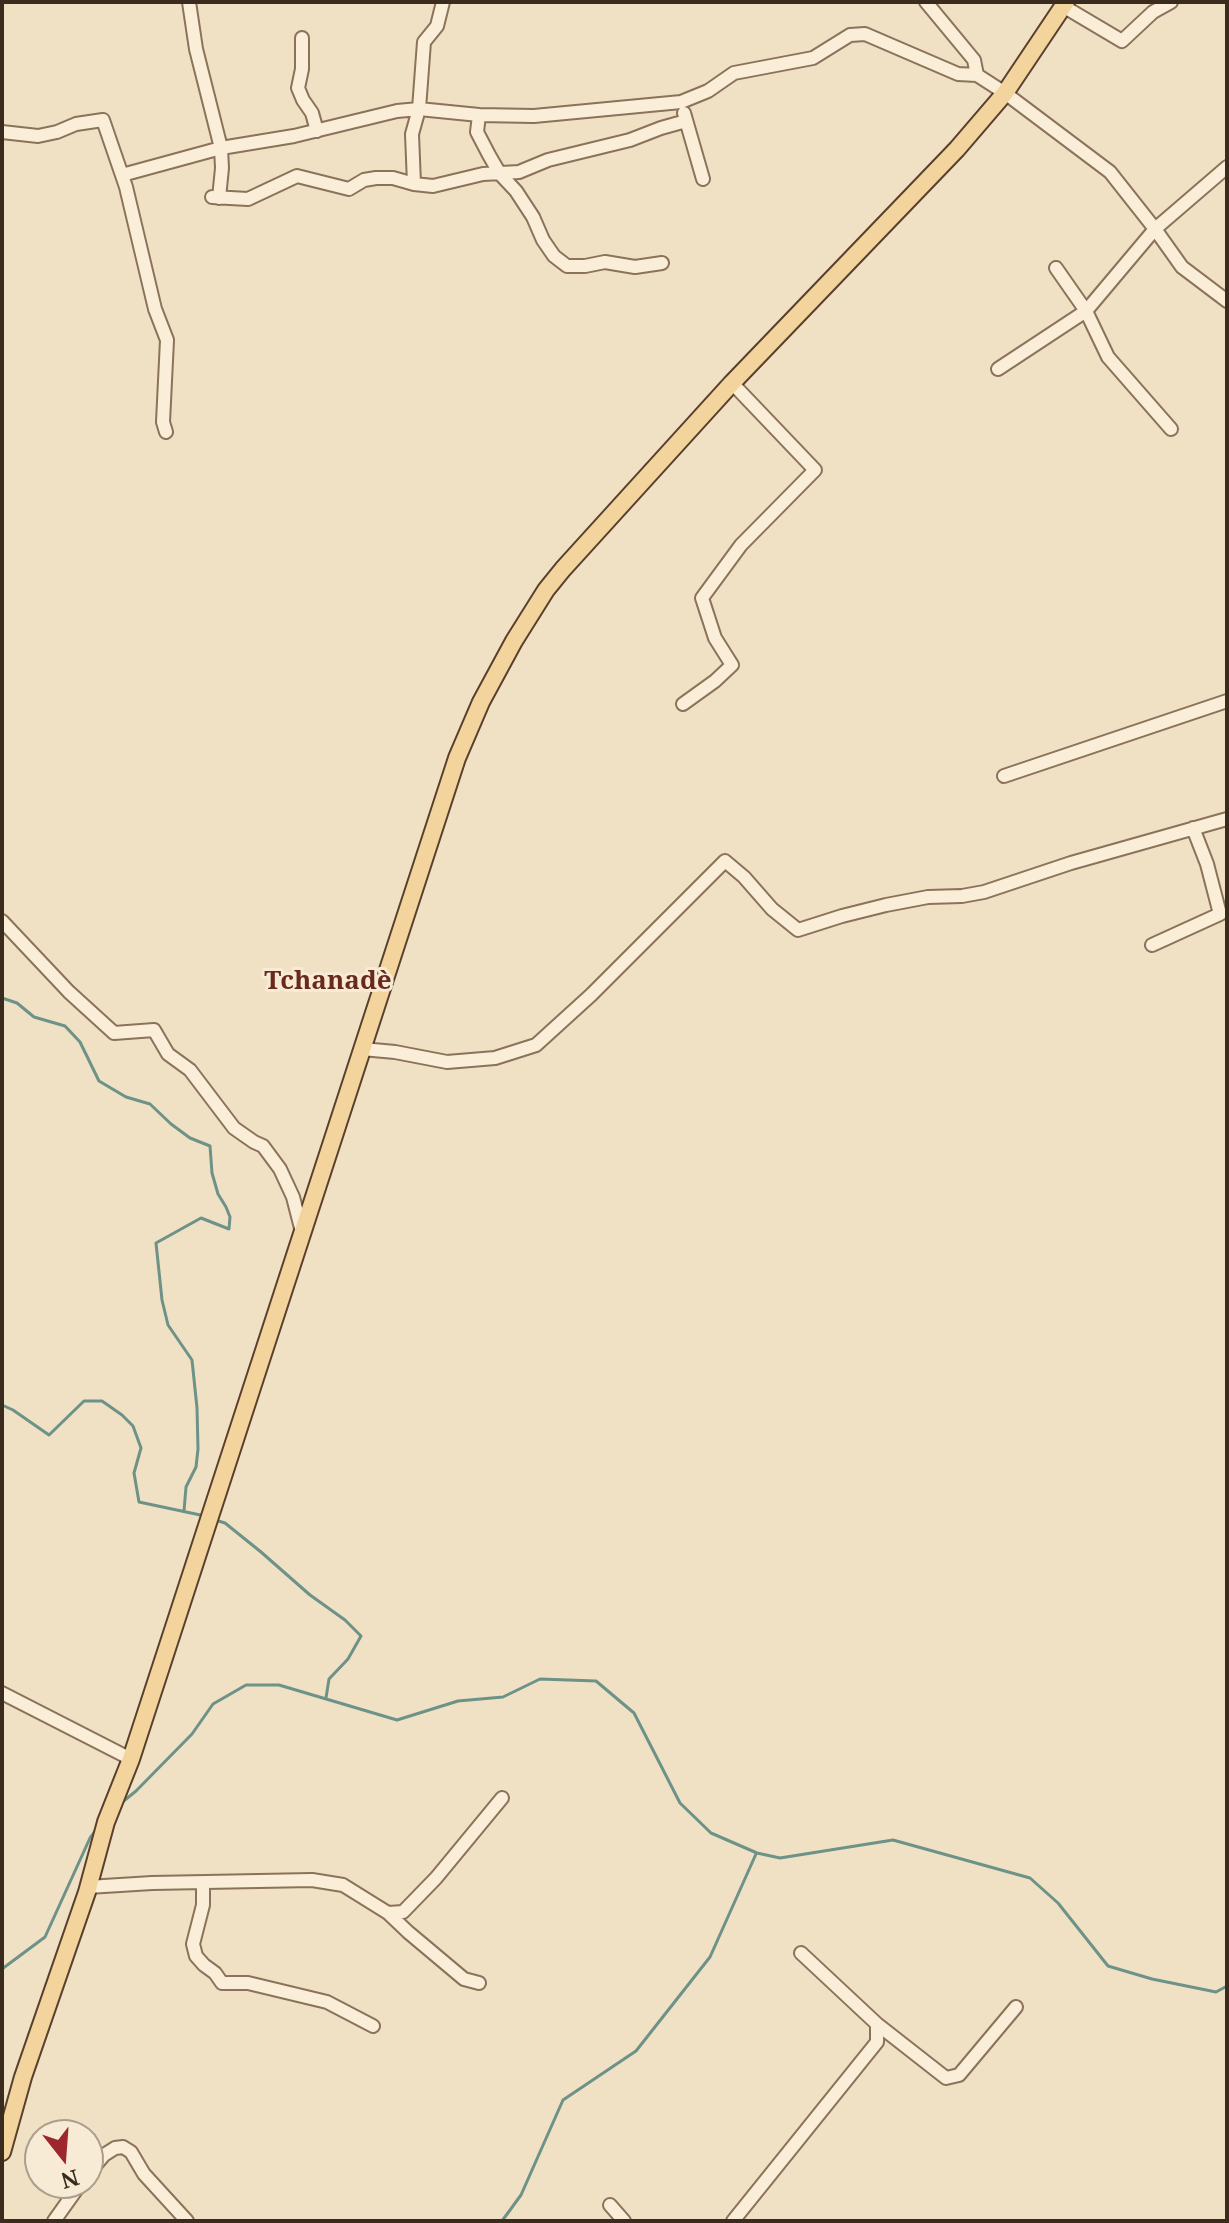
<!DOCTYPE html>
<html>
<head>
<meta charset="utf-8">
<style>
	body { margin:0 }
	#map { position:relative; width:1229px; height:2223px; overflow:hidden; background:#f0e1c5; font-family:"Noto Serif",serif }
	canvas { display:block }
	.frame { position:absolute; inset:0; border:4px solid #3b2b1e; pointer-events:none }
	.north { position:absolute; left:24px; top:2119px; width:80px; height:80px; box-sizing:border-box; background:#f7ebd5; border:2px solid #ac9e8c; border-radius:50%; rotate:163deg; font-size:22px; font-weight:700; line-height:32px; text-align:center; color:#3b2b1e }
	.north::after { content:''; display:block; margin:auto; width:28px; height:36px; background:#9c282e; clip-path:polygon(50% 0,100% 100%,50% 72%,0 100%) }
</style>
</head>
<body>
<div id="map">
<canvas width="1229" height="2223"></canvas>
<div class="frame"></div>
<div class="north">N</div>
</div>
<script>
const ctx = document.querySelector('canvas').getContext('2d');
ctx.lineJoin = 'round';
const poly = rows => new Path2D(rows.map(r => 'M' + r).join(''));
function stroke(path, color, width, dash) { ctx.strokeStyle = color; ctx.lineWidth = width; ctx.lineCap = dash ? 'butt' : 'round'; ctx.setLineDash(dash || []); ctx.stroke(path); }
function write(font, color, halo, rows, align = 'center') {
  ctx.font = font + ' "Noto Serif",serif'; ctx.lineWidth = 6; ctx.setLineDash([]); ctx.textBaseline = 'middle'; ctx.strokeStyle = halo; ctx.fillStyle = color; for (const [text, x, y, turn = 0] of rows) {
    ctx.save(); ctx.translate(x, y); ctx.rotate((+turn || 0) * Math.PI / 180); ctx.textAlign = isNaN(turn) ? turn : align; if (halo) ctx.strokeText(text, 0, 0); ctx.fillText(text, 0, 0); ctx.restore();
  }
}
stroke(poly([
	[2,998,17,1003,34,1017,65,1026,80,1042,99,1081,126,1097,150,1104,171,1124,190,1138,210,1146,212,1173,218,1194,226,1207,230,1217,229,1229,201,1218,156,1243,162,1300,168,1325,192,1360,197,1408,198,1449,196,1467,186,1487,184,1511],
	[2,1405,13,1410,49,1435,84,1401,102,1401,122,1415,133,1426,141,1448,134,1473,139,1502,205,1516],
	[215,1520,225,1523,261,1552,310,1595,345,1620,361,1636,348,1659,329,1679,326,1698],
	[120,1804,136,1791,192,1734,213,1704,246,1685,279,1685,397,1720,458,1701,503,1697,540,1679,596,1681,634,1713,680,1803,711,1833,757,1853,780,1858,893,1840,1030,1878,1058,1903,1108,1966,1152,1979,1216,1992,1227,1986],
	[2,1969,45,1937,90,1838,96,1830],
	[502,2221,521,2195,563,2100,636,2051,710,1957,756,1854]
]), '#6d9287', 3);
const minor = poly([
	[189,2,196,49,221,148,222,168,219,198],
	[926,2,974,60,977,75],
	[1063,6,1122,41,1153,12,1171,2],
	[302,38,302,69,298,88,303,100,312,113,317,131],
	[684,113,703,179],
	[479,115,477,132,489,155,500,174,516,191,533,217,543,240,554,256,567,266,585,266,605,262,635,267,662,263],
	[2,132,38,136,57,132,76,124,103,120,126,187,155,309,167,340,163,422,166,432],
	[122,175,221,148,294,136,397,111,419,109,479,115,534,116,681,102,708,91,734,73,813,58,850,35,865,34,958,74,977,75,1005,93,1110,172,1155,229,1182,267,1227,301],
	[414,184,412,134,419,109,424,42,437,26,443,2],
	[212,197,248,199,297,176,349,189,364,180,376,178,393,178,414,184,433,186,483,174,519,172,548,160,630,140,661,128,686,121],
	[1056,268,1086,311,1108,357,1171,429],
	[998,369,1086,311,1155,229,1227,167],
	[683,704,715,681,732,665,715,638,702,598,741,545,815,470,732,383],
	[1004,776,1227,701],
	[2,921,69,992,114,1033,154,1030,168,1054,190,1070,234,1128,254,1142,263,1146,280,1169,293,1197,302,1232],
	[1152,945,1220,914,1207,864,1193,828],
	[362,1049,395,1052,447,1062,495,1058,536,1045,591,995,725,861,744,877,772,909,798,930,842,916,886,905,928,897,962,896,984,892,1071,863,1227,819],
	[2,1693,131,1759],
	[203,1883,203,1905,193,1944,196,1956,204,1965,215,1973,222,1983,248,1983,327,2002,373,2026],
	[88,1887,152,1883,312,1880,343,1885,388,1913,403,1912,436,1878,502,1798],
	[388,1913,408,1932,464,1979,479,1983],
	[877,2024,946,2078,959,2075,1016,2007],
	[88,2174,104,2155,115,2148,123,2147,131,2152,144,2174,187,2221],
	[610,2205,624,2221],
	[54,2221,81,2183],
	[733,2221,877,2042,877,2024,801,1953]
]);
const major = poly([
	[2,2152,23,2077,87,1892,106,1822,131,1759,457,758,481,702,514,641,546,590,563,569,732,383,957,149,1005,93,1066,2]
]);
stroke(minor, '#8b725a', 16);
stroke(major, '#59402e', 20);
stroke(minor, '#faeed9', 12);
stroke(major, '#f3d49c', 16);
write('bold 26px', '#69291c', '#f7ebd5', [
	["Tchanadè",328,982]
]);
</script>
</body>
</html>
